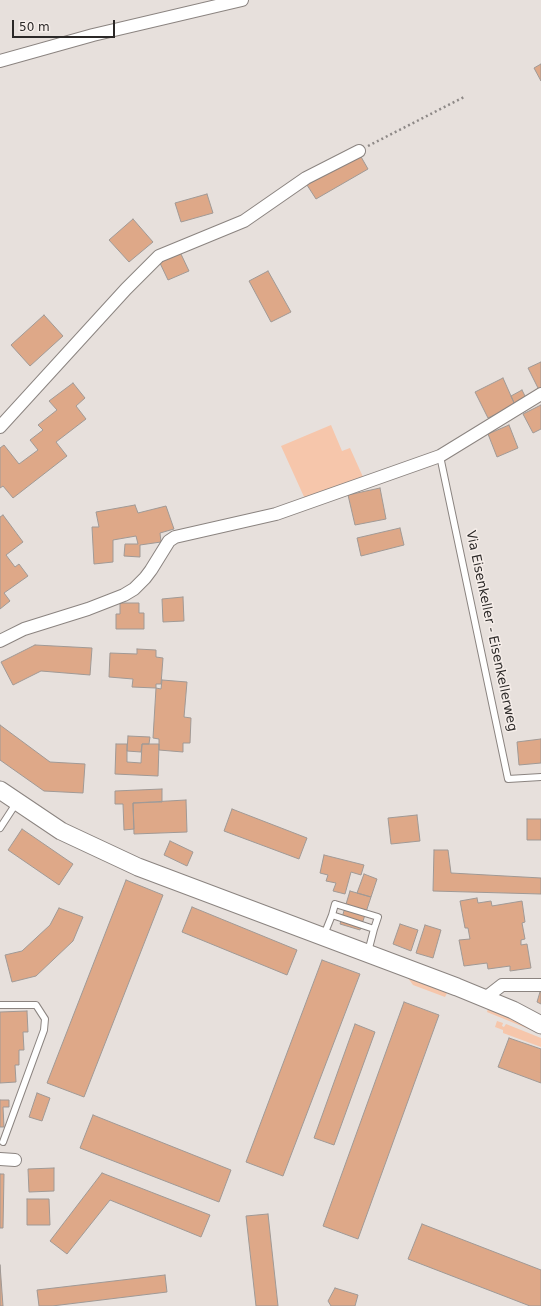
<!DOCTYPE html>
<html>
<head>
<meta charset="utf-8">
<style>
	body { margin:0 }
	#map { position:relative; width:541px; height:1306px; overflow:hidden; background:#e7e0dc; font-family:"DejaVu Sans",sans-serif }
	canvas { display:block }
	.scale { position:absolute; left:12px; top:20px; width:103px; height:18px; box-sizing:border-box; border:2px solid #2b2827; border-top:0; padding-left:5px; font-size:12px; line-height:14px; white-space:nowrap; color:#2b2827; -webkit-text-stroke:3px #f5ede9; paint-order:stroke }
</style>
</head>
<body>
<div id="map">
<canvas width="541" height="1306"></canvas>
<div class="scale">50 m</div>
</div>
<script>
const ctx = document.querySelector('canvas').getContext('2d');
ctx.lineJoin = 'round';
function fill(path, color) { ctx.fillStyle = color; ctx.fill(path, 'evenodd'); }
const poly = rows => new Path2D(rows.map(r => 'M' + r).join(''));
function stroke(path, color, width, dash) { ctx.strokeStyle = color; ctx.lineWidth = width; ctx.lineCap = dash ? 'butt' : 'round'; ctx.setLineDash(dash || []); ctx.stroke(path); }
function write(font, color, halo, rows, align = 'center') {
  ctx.font = font + ' "DejaVu Sans",sans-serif'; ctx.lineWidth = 3; ctx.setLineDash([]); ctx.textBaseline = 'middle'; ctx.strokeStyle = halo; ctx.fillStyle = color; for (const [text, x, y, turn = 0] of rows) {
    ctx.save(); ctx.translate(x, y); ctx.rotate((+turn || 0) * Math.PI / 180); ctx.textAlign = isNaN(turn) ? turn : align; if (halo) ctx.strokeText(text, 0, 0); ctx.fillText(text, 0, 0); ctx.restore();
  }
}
fill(poly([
	[331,425,342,451,350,448,363,477,305,499,281,446],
	[408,978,447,993,445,997,413,985],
	[488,1008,541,1032,541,1034,487,1012],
	[497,1021,503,1023,502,1026,504,1027,506,1024,541,1038,541,1047,503,1033,503,1030,495,1027]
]), '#f6c6ab');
const building = poly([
	[541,64,541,81,534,68,541,64],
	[360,155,368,169,316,199,307,185,360,155],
	[207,194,213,213,181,222,175,203,207,194],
	[133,219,153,242,129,262,109,240,133,219],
	[180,252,189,271,168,280,159,261,180,252],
	[268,271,291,312,271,322,249,281,268,271],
	[44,315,63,336,30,366,11,345,44,315],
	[541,362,541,389,539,390,528,368,541,362],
	[503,378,515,405,488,418,475,392,503,378],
	[73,383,85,398,76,406,86,419,56,442,67,456,13,498,3,486,0,488,0,448,4,445,19,464,38,450,30,440,43,430,38,425,57,410,49,401,73,383],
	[522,390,527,400,515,405,511,396,522,390],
	[541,405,541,429,533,433,523,414,541,405],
	[509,425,518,448,497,457,488,434,509,425],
	[380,488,386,519,355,525,348,495,380,488],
	[135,505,138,513,166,506,174,529,160,533,161,542,140,545,140,557,124,556,125,544,138,544,136,536,113,540,113,562,94,564,92,527,99,527,96,512,135,505],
	[3,515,23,542,6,555,15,567,19,564,28,576,4,593,10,601,0,609,0,517,3,515],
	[400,528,404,545,361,556,357,538,400,528],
	[183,597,184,621,163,622,162,599,183,597],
	[120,603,139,603,139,613,144,613,144,629,116,629,116,614,120,614,120,603],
	[35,645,92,648,90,675,41,671,13,685,1,662,35,645],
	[137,649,156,650,156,657,163,658,161,684,156,684,156,688,132,687,133,679,109,677,110,653,137,654,137,649],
	[162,680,187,682,184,717,191,718,190,743,183,743,183,752,159,750,159,739,153,738,156,688,161,689,162,680],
	[0,725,50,762,85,764,83,793,44,791,0,760,0,725],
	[128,736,150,737,149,744,142,744,141,752,127,751,128,736],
	[541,739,541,763,519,765,517,742,541,739],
	[116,744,127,744,127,762,141,763,142,744,159,744,158,776,115,774,116,744],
	[162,789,162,802,133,803,134,829,124,830,123,804,115,804,115,791,162,789],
	[186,800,187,832,134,834,133,803,186,800],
	[232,809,307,838,299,859,224,831,232,809],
	[417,815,420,841,391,844,388,818,417,815],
	[527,819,541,819,541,840,527,840,527,819],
	[22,829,73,864,59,885,8,850,22,829],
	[170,841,193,852,187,866,164,855,170,841],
	[434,850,448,850,451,873,541,878,541,894,433,891,434,850],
	[324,855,364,865,361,875,351,872,345,894,333,891,336,883,326,881,328,875,320,873,324,855],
	[364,874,377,879,371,897,357,893,364,874],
	[126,880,163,895,84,1097,47,1083,126,880],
	[350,891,371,897,360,930,340,924,350,891],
	[477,898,478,903,491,901,492,906,522,901,525,922,522,923,525,939,521,940,521,945,527,944,531,968,510,971,510,966,488,969,487,963,464,966,459,940,470,939,468,928,465,928,460,901,477,898],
	[192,907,297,950,287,975,182,932,192,907],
	[59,908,83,917,73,941,36,976,12,982,5,955,22,951,50,925,59,908],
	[400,924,418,930,411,951,393,944,400,924],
	[425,925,441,930,433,958,416,953,425,925],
	[322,960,360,974,283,1176,246,1162,322,960],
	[540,992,541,992,541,1004,537,1002,540,992],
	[404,1002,439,1015,358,1239,323,1226,404,1002],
	[27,1011,28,1032,23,1032,24,1050,19,1050,19,1065,15,1065,16,1082,0,1083,0,1012,27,1011],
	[355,1024,375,1032,334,1145,314,1138,355,1024],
	[509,1038,541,1049,541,1083,498,1067,509,1038],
	[37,1093,50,1098,42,1121,29,1117,37,1093],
	[0,1100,9,1100,9,1107,3,1107,4,1127,0,1127,0,1100],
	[93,1115,231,1170,219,1202,80,1148,93,1115],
	[54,1168,54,1191,29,1192,28,1169,54,1168],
	[102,1173,210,1215,201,1237,110,1200,67,1254,50,1241,102,1173],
	[0,1174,4,1174,3,1228,0,1228,0,1174],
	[27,1199,49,1199,50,1225,27,1225,27,1199],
	[268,1214,278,1306,256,1306,246,1216,268,1214],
	[422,1224,541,1270,541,1306,530,1306,408,1259,422,1224],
	[0,1265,3,1306,0,1306,0,1265],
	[165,1275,167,1292,52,1306,39,1306,37,1290,165,1275],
	[335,1288,358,1295,355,1306,331,1306,328,1301,335,1288]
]);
fill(building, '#dea888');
stroke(building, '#a09995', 1);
const service = poly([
	[440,456,508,779,541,777],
	[0,828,17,802],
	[332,915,335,904,378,917,374,929],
	[324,935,332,915,374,929,368,952],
	[0,1005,36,1005,45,1019,44,1030,3,1142]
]);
const minor = poly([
	[0,61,93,35,242,0],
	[0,427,126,289,159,256,244,221,306,178,359,151],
	[0,641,24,629,88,609,124,595,134,589,145,578,151,570,169,541,175,537,276,514,440,456,541,394],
	[484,999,502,985,541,985],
	[0,1159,15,1160]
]);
const secondary = poly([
	[0,790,61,831,138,867,457,987,513,1010,541,1025]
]);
stroke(service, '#8b8480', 8);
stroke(minor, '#8b8480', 14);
stroke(secondary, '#8b8480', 19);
stroke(poly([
	[368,146,464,97]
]), '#8e8987', 2.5, [2, 3]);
stroke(service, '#fff', 6);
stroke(minor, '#fff', 12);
stroke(secondary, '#fff', 17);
write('13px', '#2b2827', '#f5ede9', [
	["Via Eisenkeller - Eisenkellerweg",491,631,78]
]);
</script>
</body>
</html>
